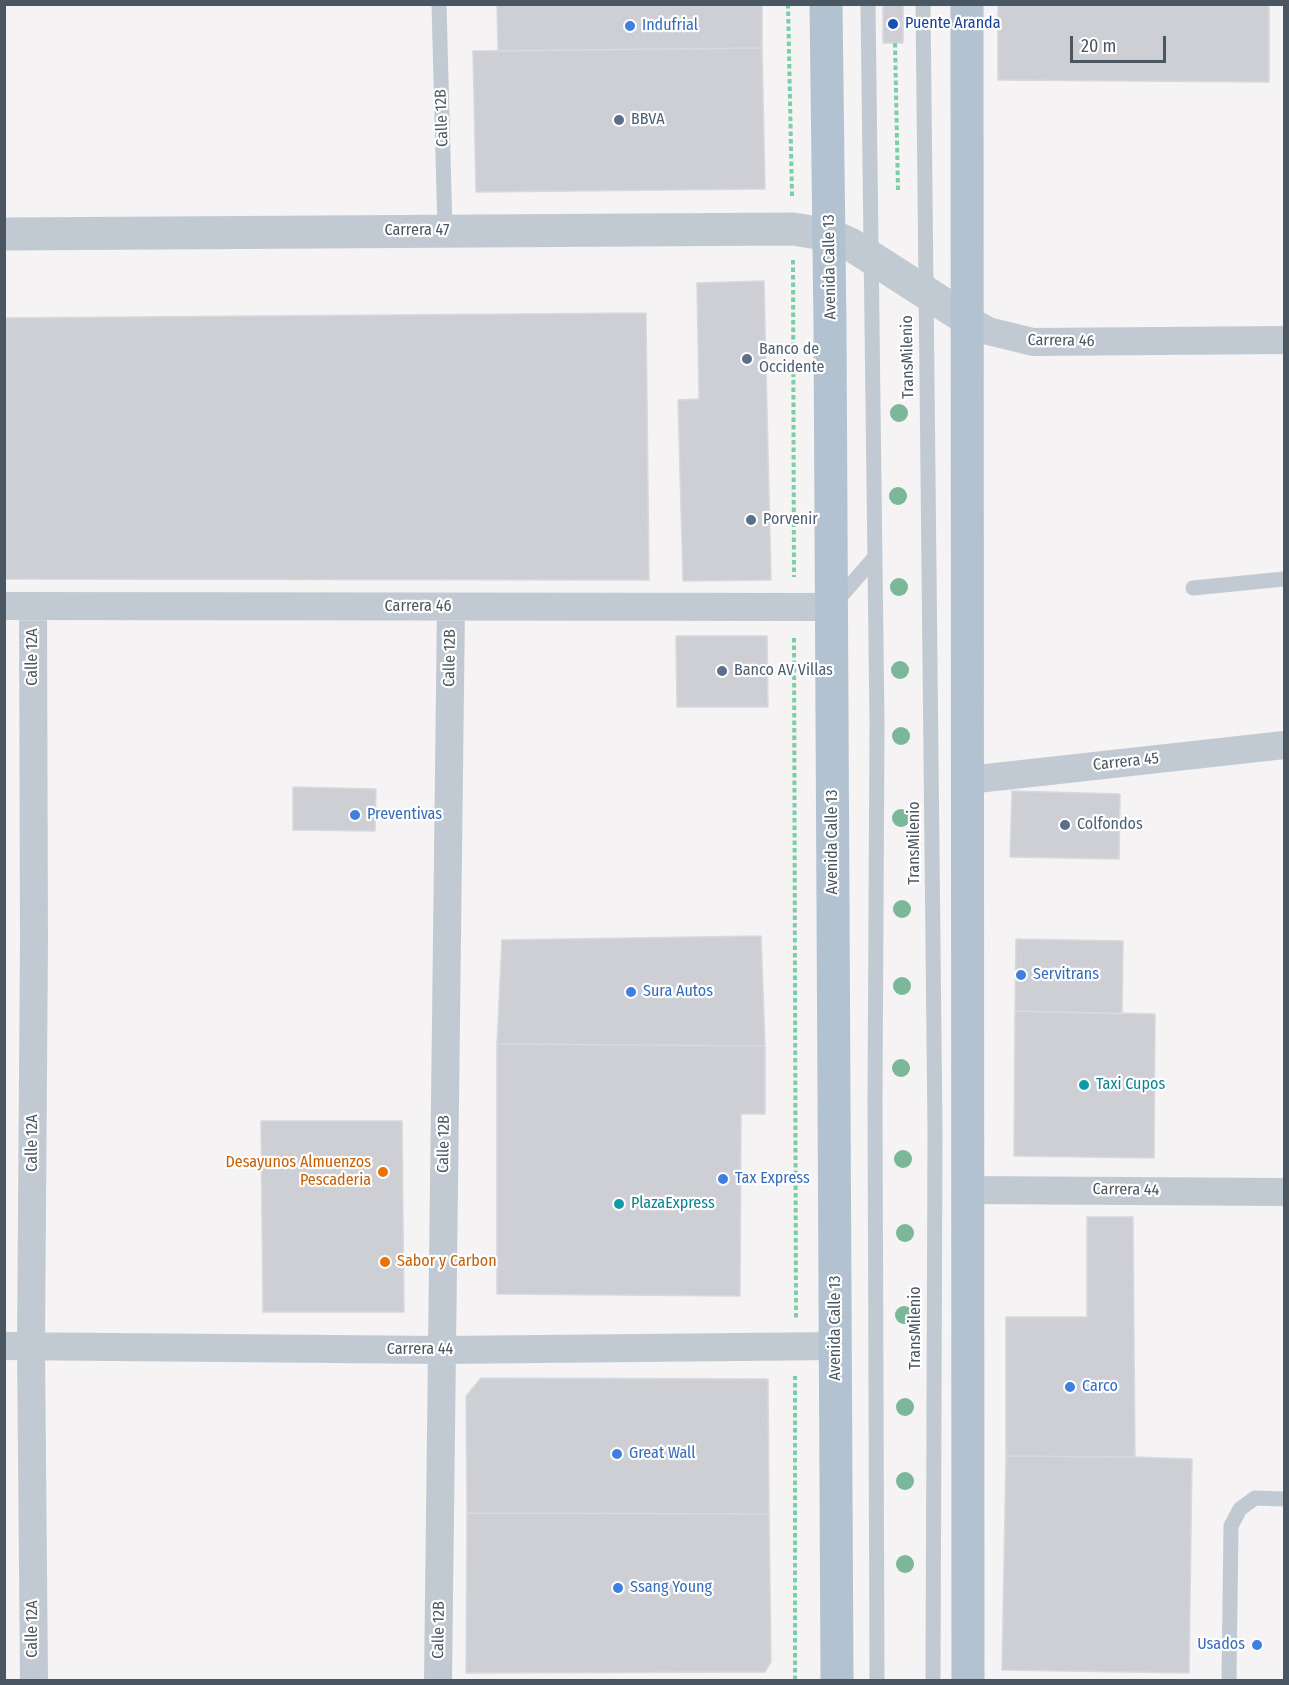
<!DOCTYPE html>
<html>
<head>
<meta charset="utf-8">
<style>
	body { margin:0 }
	#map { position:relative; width:1289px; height:1685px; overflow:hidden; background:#f5f3f3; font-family:"Fira Sans Condensed",sans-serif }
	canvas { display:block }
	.frame { position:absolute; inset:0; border:6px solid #4a5661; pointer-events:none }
	.scale { position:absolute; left:1070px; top:36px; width:96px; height:27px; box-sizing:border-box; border:3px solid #4a5661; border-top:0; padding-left:8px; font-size:18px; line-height:21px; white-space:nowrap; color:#4a5661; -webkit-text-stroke:4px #fff; paint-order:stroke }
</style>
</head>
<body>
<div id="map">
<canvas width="1289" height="1685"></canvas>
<div class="frame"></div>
<div class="scale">20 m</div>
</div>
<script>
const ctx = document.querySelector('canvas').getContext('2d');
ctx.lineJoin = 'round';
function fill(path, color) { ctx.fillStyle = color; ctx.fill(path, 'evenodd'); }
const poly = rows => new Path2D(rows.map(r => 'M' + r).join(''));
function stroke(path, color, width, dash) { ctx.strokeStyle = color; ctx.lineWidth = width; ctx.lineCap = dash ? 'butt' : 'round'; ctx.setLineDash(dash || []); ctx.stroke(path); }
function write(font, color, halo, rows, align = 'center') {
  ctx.font = font + ' "Fira Sans Condensed",sans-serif'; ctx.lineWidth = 4.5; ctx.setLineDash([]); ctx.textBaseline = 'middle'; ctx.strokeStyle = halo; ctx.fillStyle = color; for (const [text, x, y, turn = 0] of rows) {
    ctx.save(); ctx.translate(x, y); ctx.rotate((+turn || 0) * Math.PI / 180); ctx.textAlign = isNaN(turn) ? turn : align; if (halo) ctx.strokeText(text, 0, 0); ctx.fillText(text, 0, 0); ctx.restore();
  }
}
const building = poly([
	[497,4,762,4,762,48,498,51,497,4],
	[883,4,903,4,903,43,883,43,883,4],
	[998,4,1269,4,1269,82,998,80,998,4],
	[762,48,765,189,476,192,473,51,762,48],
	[764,281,771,580,683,581,678,400,699,399,697,283,764,281],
	[646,313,649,580,4,579,4,318,646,313],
	[676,636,767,636,768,707,677,707,676,636],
	[293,787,376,789,375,831,293,830,293,787],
	[1012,791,1120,794,1119,859,1010,857,1012,791],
	[761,936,765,1046,497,1044,502,940,761,936],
	[1016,939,1123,941,1122,1014,1015,1011,1016,939],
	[1015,1011,1155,1014,1154,1158,1014,1156,1015,1011],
	[497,1044,765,1046,765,1114,741,1114,740,1296,497,1294,497,1044],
	[261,1121,402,1121,404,1312,263,1312,261,1121],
	[1087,1217,1133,1217,1135,1457,1006,1456,1006,1317,1087,1317,1087,1217],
	[481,1378,768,1379,769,1514,467,1513,466,1396,481,1378],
	[1006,1456,1135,1457,1192,1459,1189,1673,1002,1670,1006,1456],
	[467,1513,769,1514,771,1662,765,1672,466,1673,467,1513]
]);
fill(building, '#cdcfd5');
stroke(building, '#d7d9de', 1.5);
stroke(poly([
	[788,4,792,196],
	[895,43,898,190],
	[793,260,794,577],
	[794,638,796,1318],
	[795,1680,795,1376]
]), '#7ad0a6', 4, [4.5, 3]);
stroke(poly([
	[439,4,445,231],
	[868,4,877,724,875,1100,877,1680],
	[923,4,935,1131,933,1680],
	[1193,588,1284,579],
	[834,604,875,557],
	[1229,1680,1231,1526,1240,1509,1255,1498,1284,1499]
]), '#c1cad2', 15);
stroke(poly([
	[967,319,988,331,1033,342,1284,340],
	[4,606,832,607],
	[33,606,34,940,31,1347,34,1680],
	[968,780,1284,745],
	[968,1190,1284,1192],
	[4,1346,442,1350,836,1346],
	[438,1680,451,607]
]), '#c1cad2', 28);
stroke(poly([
	[4,234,793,229,830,235,850,244,967,319]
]), '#c1cad2', 33);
stroke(poly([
	[826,4,830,327,837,1680],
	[967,4,968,1680]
]), '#b3c2d1', 33);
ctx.fillStyle = '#7bb799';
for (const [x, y] of [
	[899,413],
	[898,496],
	[899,587],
	[900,670],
	[901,736],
	[901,818],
	[902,909],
	[902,986],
	[901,1068],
	[903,1159],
	[905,1233],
	[904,1315],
	[905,1407],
	[905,1481],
	[905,1564]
]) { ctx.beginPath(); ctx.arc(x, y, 9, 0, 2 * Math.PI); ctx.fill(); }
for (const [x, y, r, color] of [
	[893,24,6,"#1a4fb4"],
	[630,26,6,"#3f7fe0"],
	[619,120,6,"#5c6f8a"],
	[747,359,6,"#5c6f8a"],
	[751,520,6,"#5c6f8a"],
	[722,671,6,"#5c6f8a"],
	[355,815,6,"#3f7fe0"],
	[1065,825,6,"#5c6f8a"],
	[1021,975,6,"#3f7fe0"],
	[631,992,6,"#3f7fe0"],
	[1084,1085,6,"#0f9aa8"],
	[383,1172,6,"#e8710a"],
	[723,1179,6,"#3f7fe0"],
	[619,1204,6,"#0f9aa8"],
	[385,1262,6,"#e8710a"],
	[1070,1387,6,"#3f7fe0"],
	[617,1454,6,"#3f7fe0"],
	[618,1588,6,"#3f7fe0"],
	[1257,1645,6,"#3f7fe0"]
]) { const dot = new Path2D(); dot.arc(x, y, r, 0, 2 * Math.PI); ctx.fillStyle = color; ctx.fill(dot); stroke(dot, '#fff', 2); }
write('16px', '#164399', '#fff', [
	["Puente Aranda",905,24]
], 'left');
write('16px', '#366cbe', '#fff', [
	["Indufrial",642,26],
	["Preventivas",367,815],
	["Servitrans",1033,975],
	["Sura Autos",643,992],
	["Tax Express",735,1179],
	["Carco",1082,1387],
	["Great Wall",629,1454],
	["Ssang Young",630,1588],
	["Usados",1245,1645,"right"]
], 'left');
write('16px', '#4a5661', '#fff', [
	["Calle 12B",442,118,-92],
	["Carrera 47",417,231],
	["Avenida Calle 13",830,267,-91],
	["Carrera 46",1061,341,1],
	["TransMilenio",908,357,-91],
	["Carrera 46",418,607],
	["Calle 12A",33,657,-90],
	["Calle 12B",450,658,-89],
	["Carrera 45",1126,762,-6],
	["Avenida Calle 13",833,842,-90],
	["TransMilenio",915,843,-90],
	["Calle 12A",33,1143,-90],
	["Calle 12B",444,1144,-89],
	["Carrera 44",1126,1190,1],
	["Avenida Calle 13",836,1328,-90],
	["TransMilenio",916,1328,-90],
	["Carrera 44",420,1350],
	["Calle 12A",33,1629,-90],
	["Calle 12B",439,1630,-89]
]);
write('16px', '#4e5e75', '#fff', [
	["BBVA",631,120],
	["Banco de",759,350],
	["Occidente",759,368],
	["Porvenir",763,520],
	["Banco AV Villas",734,671],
	["Colfondos",1077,825]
], 'left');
write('16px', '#0d838f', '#fff', [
	["Taxi Cupos",1096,1085],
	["PlazaExpress",631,1204]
], 'left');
write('16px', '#c56008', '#fff', [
	["Desayunos Almuenzos",371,1163],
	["Pescaderia",371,1181],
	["Sabor y Carbon",397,1262,"left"]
], 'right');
</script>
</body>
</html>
